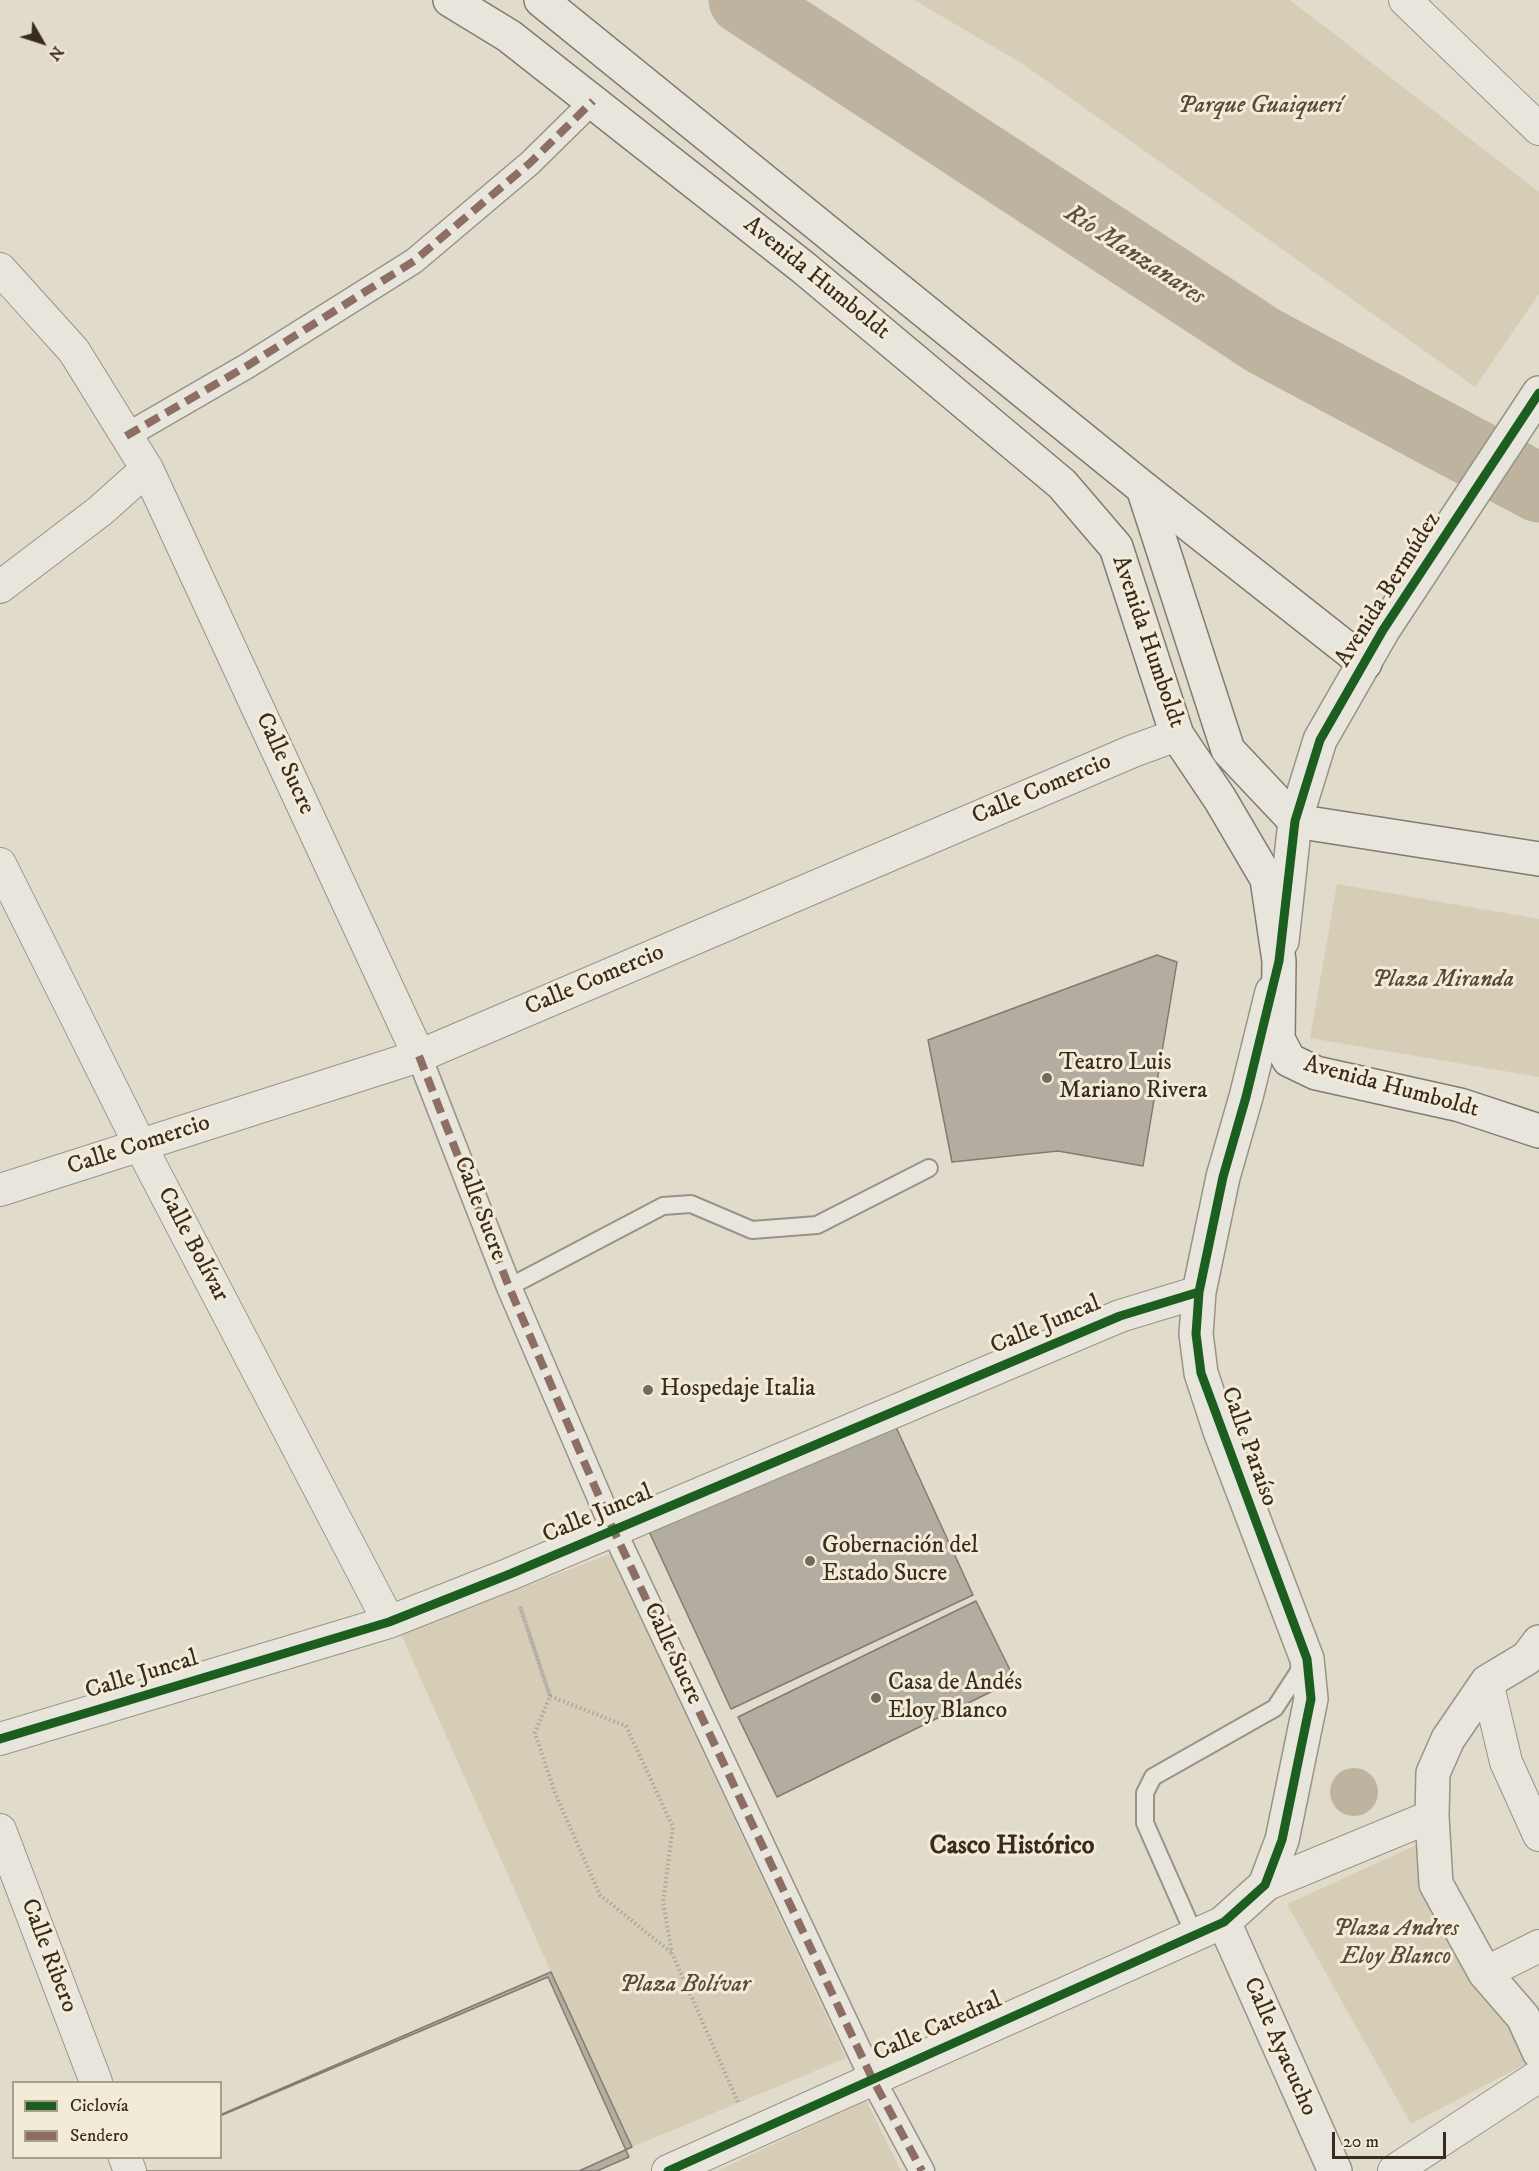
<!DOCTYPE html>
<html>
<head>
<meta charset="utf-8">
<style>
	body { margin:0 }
	#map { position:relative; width:1539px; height:2171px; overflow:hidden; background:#e1dbcb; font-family:"IM FELL DW Pica",serif }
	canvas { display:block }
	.legend { position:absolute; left:12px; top:2081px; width:210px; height:78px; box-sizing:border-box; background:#f2ebd7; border:2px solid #a99e8d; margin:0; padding:8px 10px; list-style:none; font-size:18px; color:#3b2b1f }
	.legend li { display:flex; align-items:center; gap:12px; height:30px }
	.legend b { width:30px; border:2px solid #a99e8d }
	.north { position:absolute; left:12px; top:12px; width:60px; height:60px; -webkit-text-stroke:4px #f2ebd7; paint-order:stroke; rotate:129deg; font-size:16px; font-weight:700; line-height:24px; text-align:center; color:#3b2b1f }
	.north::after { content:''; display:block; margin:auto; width:21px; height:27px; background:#3b2b1f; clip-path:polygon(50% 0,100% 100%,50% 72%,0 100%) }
	.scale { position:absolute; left:1332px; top:2132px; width:114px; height:27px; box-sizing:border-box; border:3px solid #3b2b1f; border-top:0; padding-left:8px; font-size:18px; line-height:21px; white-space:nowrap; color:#3b2b1f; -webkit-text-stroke:4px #f2ebd7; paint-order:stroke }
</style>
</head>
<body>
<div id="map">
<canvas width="1539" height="2171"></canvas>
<ul class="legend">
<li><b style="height:8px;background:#1b5e20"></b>Ciclovía</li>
<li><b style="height:8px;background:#8d6e63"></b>Sendero</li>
</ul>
<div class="north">N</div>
<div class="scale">20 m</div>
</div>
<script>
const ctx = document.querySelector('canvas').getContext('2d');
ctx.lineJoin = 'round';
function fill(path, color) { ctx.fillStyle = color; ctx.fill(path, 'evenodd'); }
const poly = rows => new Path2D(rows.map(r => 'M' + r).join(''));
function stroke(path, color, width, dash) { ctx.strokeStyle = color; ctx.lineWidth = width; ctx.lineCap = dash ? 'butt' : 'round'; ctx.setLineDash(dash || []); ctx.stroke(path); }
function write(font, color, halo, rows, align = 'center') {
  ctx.font = font + ' "IM FELL DW Pica",serif'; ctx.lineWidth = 6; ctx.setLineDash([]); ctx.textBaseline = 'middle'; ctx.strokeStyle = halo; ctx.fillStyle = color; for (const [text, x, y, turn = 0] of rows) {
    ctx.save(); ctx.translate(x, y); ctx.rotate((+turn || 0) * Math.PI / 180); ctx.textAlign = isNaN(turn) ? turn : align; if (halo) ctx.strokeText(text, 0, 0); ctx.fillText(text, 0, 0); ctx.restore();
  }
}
fill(poly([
	[914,0,1290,0,1539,192,1539,294,1475,387,1023,64],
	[1337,884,1539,919,1539,1077,1310,1038],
	[610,1554,846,2058,632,2147,551,1972,401,1634],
	[1425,1841,1539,2057,1411,2124,1287,1904],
	[866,2100,901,2171,717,2171]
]), '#d6cdb6');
fill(poly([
	'1330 1792a24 24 0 1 1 48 0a24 24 0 1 1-48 0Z'
]), '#beb39e');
stroke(poly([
	[743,0,1264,341,1539,488]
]), '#beb39e', 69);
const building = poly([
	[1157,955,1177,962,1143,1166,1058,1151,952,1162,928,1040,1157,955],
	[890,1414,973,1595,731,1709,647,1527,890,1414],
	[976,1601,1015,1680,777,1797,738,1717,976,1601],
	[551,1972,632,2147,579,2171,144,2171,139,2158,220,2158,220,2115,551,1972],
	[548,1977,629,2157,597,2171,144,2171,139,2158,220,2158,220,2116,548,1977]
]);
fill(building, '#b2aca1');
stroke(building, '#817b71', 1.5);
const service = poly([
	[509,1287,663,1206,691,1204,752,1230,817,1225,929,1168],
	[1195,1936,1145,1823,1145,1793,1153,1777,1275,1708,1305,1662]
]);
const pedestrian = poly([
	[126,436,247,366,414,261,530,163,593,101],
	[419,1056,509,1287,613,1529,872,2078,922,2171]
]);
const minor = poly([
	[1405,0,1539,129],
	[0,269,74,351,147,469,419,1056],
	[0,587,100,511,147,469],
	[0,864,140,1145,389,1622],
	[0,1190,419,1056,1133,751,1177,735],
	[1487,1682,1506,1762,1539,1835],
	[0,1739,389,1622,510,1574,1120,1316,1199,1292],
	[0,1830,96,2082],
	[1265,1885,1432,1816],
	[1485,1973,1539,1946],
	[125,2158,130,2171],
	[668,2171,1224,1922],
	[1394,2171,1539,2076]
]);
const tertiary = poly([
	[1282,941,1295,821,1320,740,1383,630,1539,393],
	[1272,992,1246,1097,1223,1177,1199,1292,1196,1334,1201,1373,1220,1431,1307,1659,1311,1699,1282,1840,1265,1885,1224,1922,1335,2171],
	[1539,1642,1527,1658,1487,1682,1448,1739,1433,1773,1432,1816,1436,1884,1485,1973,1523,2017,1539,2052]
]);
const secondary = poly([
	[450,0,509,36,804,268,1062,484,1116,547,1177,735,1220,799,1267,879,1279,961,1278,1039,1289,1060,1316,1073,1460,1105,1539,1131],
	[541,0,1143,488,1228,750,1295,821,1539,859],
	[1143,488,1365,663]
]);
stroke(service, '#989388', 20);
stroke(pedestrian, '#989388', 27);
stroke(minor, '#989388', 34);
stroke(tertiary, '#989388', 36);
stroke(secondary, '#817b71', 36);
stroke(poly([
	[520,1607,550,1696,626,1726,673,1827,663,1902,672,1953,738,2102],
	[521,1609,550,1696,535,1733,555,1793,600,1895,672,1953]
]), '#aaa59e', 4, [1.5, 3]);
stroke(service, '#e8e5dd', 16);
stroke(pedestrian, '#e8e5dd', 24);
stroke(minor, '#e8e5dd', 32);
stroke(tertiary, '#e8e5dd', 33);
stroke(secondary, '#e8e5dd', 33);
stroke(poly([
	[126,436,247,366,414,261,530,163,593,101],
	[419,1056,509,1287,613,1529,872,2078,922,2171]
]), '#8d6e63', 8, [15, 8]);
stroke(poly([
	[0,1739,389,1622,510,1574,1120,1316,1199,1292],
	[668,2171,1224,1922,1265,1885,1282,1840,1311,1699,1307,1659,1201,1373,1196,1334,1199,1292,1223,1177,1246,1097,1279,961,1295,821,1320,740,1383,630,1539,393]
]), '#1b5e20', 9);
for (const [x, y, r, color] of [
	[1047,1078,6,"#75695b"],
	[648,1390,6,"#75695b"],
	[810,1561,6,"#75695b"],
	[876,1698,6,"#75695b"]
]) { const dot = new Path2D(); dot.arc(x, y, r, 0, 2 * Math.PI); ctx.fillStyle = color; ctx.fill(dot); stroke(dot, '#f2ebd7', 2); }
write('italic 24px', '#58493a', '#f2ebd7', [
	["Parque Guaiquerí",1260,107],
	["Plaza Miranda",1443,981],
	["Plaza Andres",1396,1930],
	["Eloy Blanco",1396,1958],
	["Plaza Bolívar",685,1986]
]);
write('24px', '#3b2b1f', '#f2ebd7', [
	["Avenida Humboldt",816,279,39],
	["Avenida Bermúdez",1389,590,-58],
	["Avenida Humboldt",1147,642,71],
	["Calle Sucre",284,764,65],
	["Calle Comercio",1042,790,-23],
	["Calle Comercio",595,981,-23],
	["Avenida Humboldt",1391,1088,15],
	["Calle Comercio",139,1146,-18],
	["Calle Sucre",479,1209,69],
	["Calle Bolívar",192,1245,62],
	["Calle Juncal",1046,1326,-23],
	["Calle Paraíso",1248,1447,70],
	["Calle Juncal",598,1515,-23],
	["Calle Sucre",672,1654,65],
	["Calle Juncal",142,1676,-17],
	["Calle Ribero",48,1956,69],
	["Calle Catedral",938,2028,-24],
	["Calle Ayacucho",1279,2047,66]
]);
write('24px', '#3b2b1f', '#f2ebd7', [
	["Teatro Luis",1059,1064],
	["Mariano Rivera",1059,1092],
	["Hospedaje Italia",660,1390],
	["Gobernación del",822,1547],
	["Estado Sucre",822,1575],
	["Casa de Andés",888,1684],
	["Eloy Blanco",888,1712]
], 'left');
write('italic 26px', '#5e4f3f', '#f2ebd7', [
	["Río Manzanares",1134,256,33]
]);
write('bold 26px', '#3b2b1f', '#f2ebd7', [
	["Casco Histórico",1012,1848]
]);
</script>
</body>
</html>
